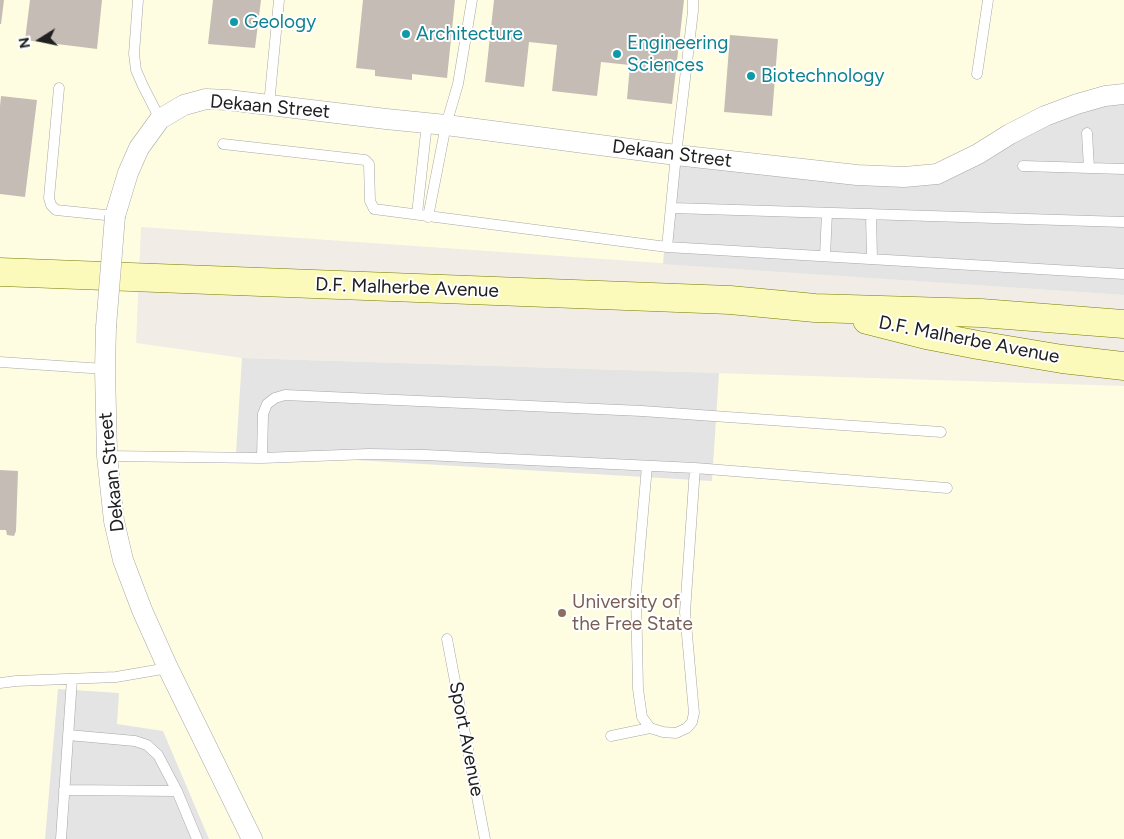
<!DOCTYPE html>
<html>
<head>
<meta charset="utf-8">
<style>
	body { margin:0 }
	#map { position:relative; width:1124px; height:839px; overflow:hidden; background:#f1ede6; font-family:Figtree,sans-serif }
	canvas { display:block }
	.north { position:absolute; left:15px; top:15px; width:50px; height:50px; -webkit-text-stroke:4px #fff; paint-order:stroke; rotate:260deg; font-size:14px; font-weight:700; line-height:20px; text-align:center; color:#202020 }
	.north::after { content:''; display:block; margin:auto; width:18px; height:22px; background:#202020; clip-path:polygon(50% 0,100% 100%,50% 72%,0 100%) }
</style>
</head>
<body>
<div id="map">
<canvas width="1124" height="839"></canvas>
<div class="north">N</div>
</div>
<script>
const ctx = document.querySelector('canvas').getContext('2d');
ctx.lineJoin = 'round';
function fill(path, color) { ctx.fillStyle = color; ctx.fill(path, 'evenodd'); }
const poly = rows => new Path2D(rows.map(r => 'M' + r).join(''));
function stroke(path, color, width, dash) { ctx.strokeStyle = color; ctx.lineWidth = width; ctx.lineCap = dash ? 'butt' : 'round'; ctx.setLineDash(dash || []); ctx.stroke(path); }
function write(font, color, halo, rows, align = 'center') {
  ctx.font = font + ' Figtree,sans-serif'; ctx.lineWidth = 4; ctx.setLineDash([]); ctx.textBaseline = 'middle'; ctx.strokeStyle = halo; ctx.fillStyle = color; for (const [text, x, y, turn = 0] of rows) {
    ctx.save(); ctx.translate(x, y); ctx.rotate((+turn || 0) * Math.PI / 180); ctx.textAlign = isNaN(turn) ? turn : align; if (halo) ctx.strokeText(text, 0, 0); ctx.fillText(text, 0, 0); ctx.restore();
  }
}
fill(poly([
	[0,0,1124,0,1124,295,141,227,136,343,242,358,1124,386,1124,839,0,839]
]), '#fffde1');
fill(poly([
	[1124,102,1124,295,663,264,671,164,912,185,1079,107],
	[242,358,719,373,712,481,236,453],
	[58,689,119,693,117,724,163,731,209,839,45,839]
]), '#e4e4e4');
fill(poly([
	[0,0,4,0,1,24,0,24],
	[30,0,102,0,97,49,25,40],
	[213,0,261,0,255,48,208,44],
	[363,0,455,0,447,78,412,74,412,80,375,76,375,70,356,68],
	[494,0,684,0,672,104,627,99,630,65,601,62,597,96,552,91,557,45,529,42,524,87,485,82],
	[730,35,778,39,772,116,724,112],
	[1,96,37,100,25,197,0,194,0,106],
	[0,470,18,471,16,531,14,536,7,535,6,530,0,530]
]), '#c6bcb6');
const lane = poly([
	[138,0,134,54,136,70,143,86,160,119],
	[977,74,988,0],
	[59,88,49,198,51,205,56,210,115,216],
	[269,105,279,0],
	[1087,133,1089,168],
	[223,144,365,160,369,164,370,201,374,209,667,247,676,155,693,11,693,0],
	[1023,166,1124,169],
	[672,208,1124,222],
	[417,214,427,123],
	[871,214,872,259],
	[428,217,446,125,458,84,472,0],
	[667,247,1124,274],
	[825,256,827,213],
	[0,362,105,369],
	[107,456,262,458,369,454,425,455,695,468,947,488],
	[262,458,263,414,267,404,275,398,285,395,642,411,941,432],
	[647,466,636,593,638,689,642,717,650,728,663,732,676,733,687,728,692,722,694,713,685,612,695,468],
	[447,639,485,839],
	[0,683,16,681,116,677,168,668],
	[68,735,135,741,147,745,158,755,177,791,197,839],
	[611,736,650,728],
	[64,790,177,791],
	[61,839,72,679]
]);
const street = poly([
	[115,216,128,173,139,148,160,119,184,105,206,99,228,100,386,119,446,125,676,155,857,175,904,177,937,174,978,154,1010,134,1045,116,1077,104,1105,96,1124,94],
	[106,327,105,369,107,456,114,521,123,560,142,610,168,668,252,839]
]);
const secondary = poly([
	[0,272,730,300,815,308,981,313,1124,324],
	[867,320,926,335,978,345,1062,359,1124,366]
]);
stroke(lane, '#a7a7a7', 11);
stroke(street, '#a7a7a7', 21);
stroke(secondary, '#767c03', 29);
stroke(lane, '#fff', 10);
stroke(street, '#fff', 20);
stroke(secondary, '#fbfaba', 28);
const streetBridge = poly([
	[106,327,115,216]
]);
stroke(streetBridge, '#a7a7a7', 21, []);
stroke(streetBridge, '#fff', 20);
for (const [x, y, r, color] of [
	[234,22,5,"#0f9aa8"],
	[406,34,5,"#0f9aa8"],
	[617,54,5,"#0f9aa8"],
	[751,76,5,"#0f9aa8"],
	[562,613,5,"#8d6e63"]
]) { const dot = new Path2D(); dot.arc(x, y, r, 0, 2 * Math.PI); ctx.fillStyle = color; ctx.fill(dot); stroke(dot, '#fff', 2); }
write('19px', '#0d838f', '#fff', [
	["Geology",244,22],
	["Architecture",416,34],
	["Engineering",627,43],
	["Sciences",627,65],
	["Biotechnology",761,76]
], 'left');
write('19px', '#202020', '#fff', [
	["Dekaan Street",270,107,5],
	["Dekaan Street",672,154,7],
	["D.F. Malherbe Avenue",407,288,2],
	["D.F. Malherbe Avenue",969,340,11],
	["Dekaan Street",112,472,-96],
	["Sport Avenue",466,739,79]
]);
write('19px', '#785e54', '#fff', [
	["University of",572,602],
	["the Free State",572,624]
], 'left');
</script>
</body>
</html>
